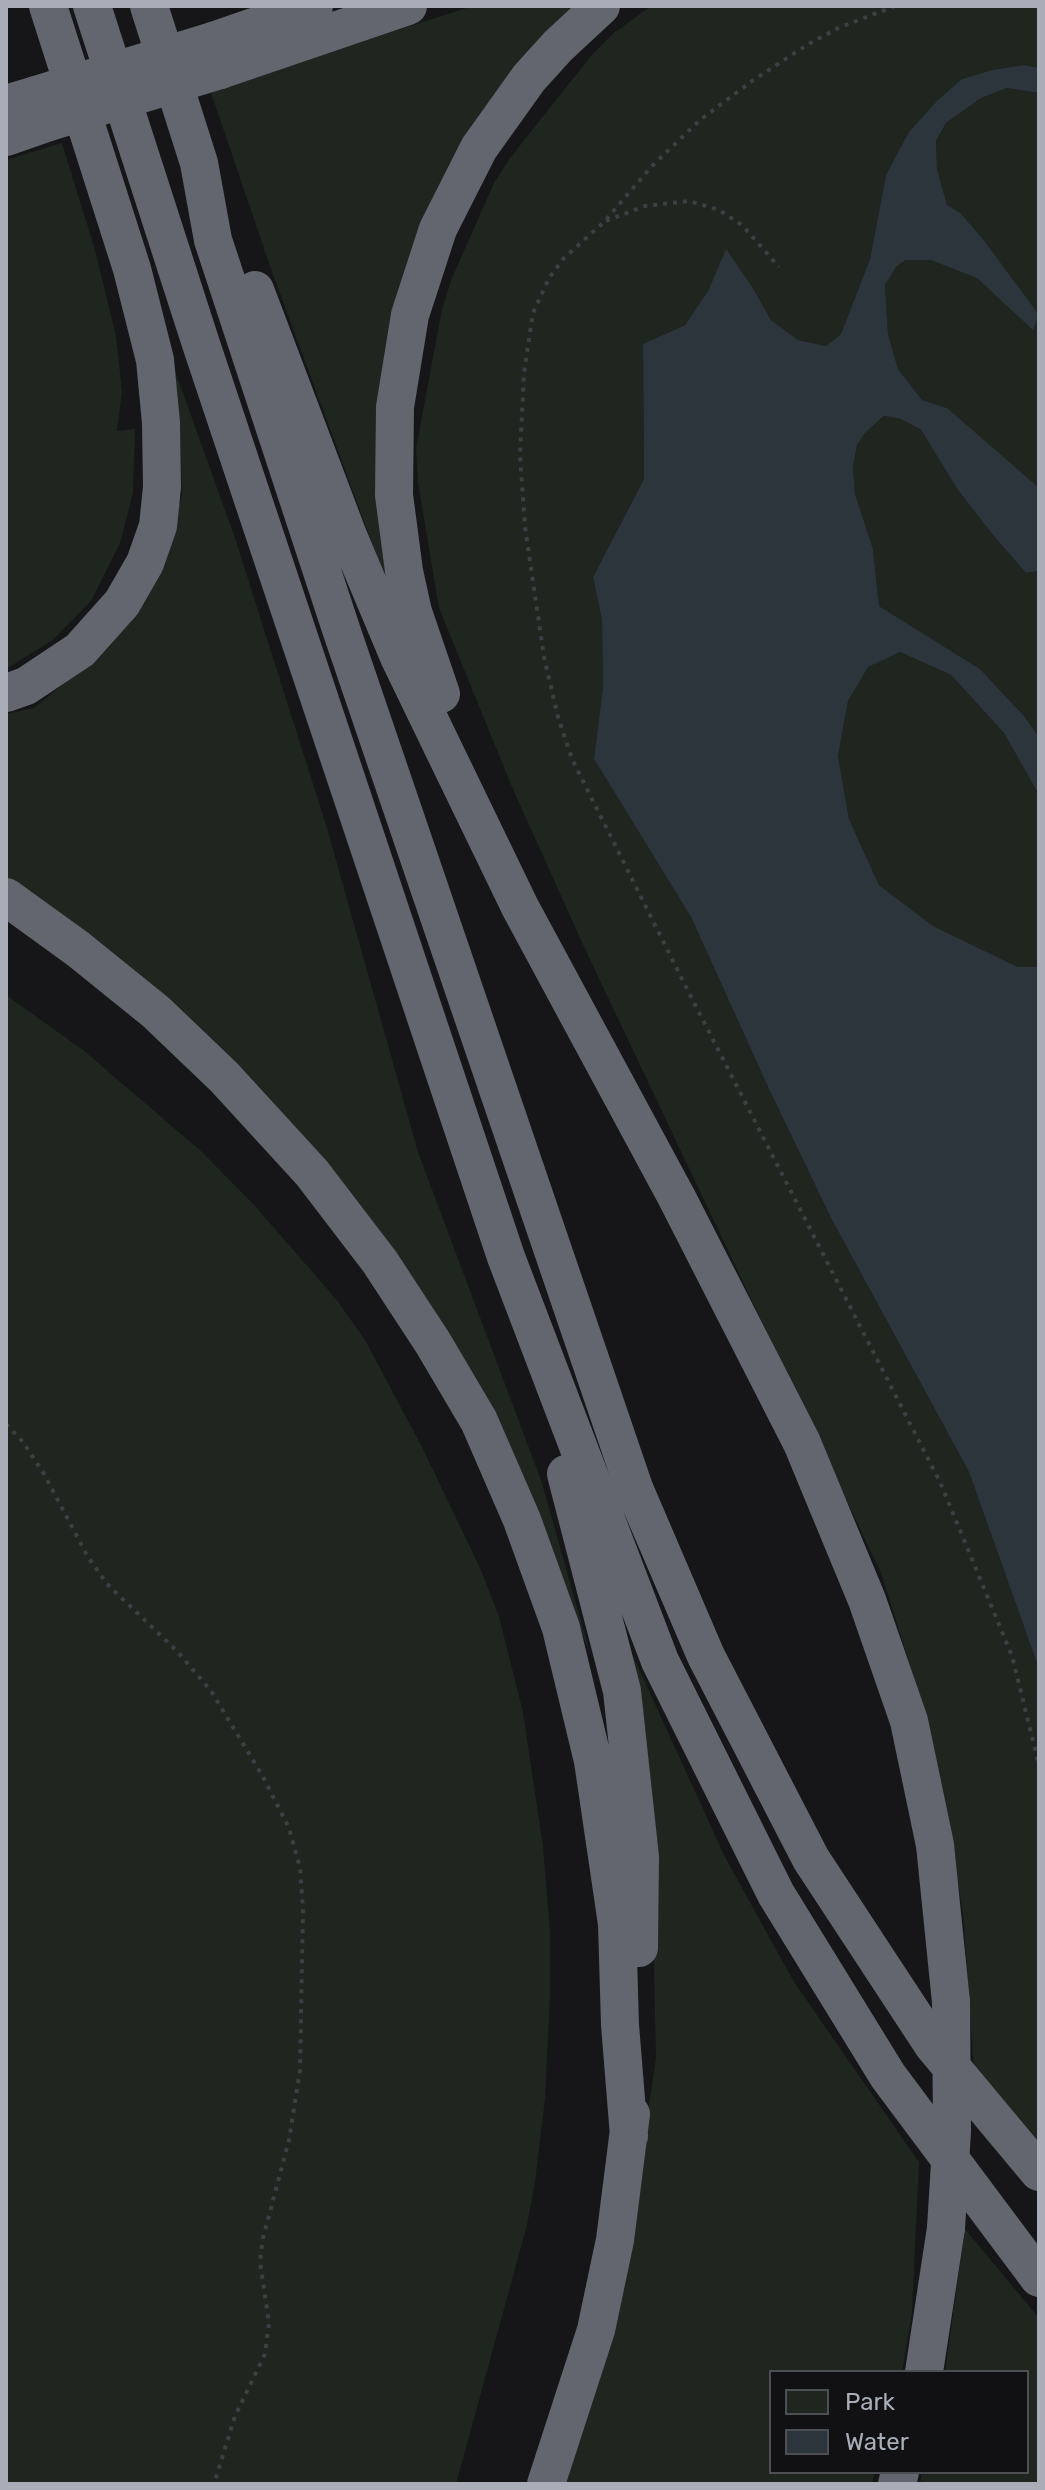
<!DOCTYPE html>
<html>
<head>
<meta charset="utf-8">
<style>
	body { margin:0 }
	#map { position:relative; width:1045px; height:2490px; overflow:hidden; background:#161618; font-family:Rubik,sans-serif }
	canvas { display:block }
	.frame { position:absolute; inset:0; border:8px solid #a8adb8; pointer-events:none }
	.legend { position:absolute; left:769px; top:2370px; width:260px; height:104px; box-sizing:border-box; background:#111113; border:2px solid #4d4f55; margin:0; padding:10px 14px; list-style:none; font-size:24px; color:#a8adb8 }
	.legend li { display:flex; align-items:center; gap:16px; height:40px }
	.legend b { width:40px; border:2px solid #4d4f55 }
</style>
</head>
<body>
<div id="map">
<canvas width="1045" height="2490"></canvas>
<div class="frame"></div>
<ul class="legend">
<li><b style="height:22px;background:#1e261f"></b>Park</li>
<li><b style="height:22px;background:#2c353c"></b>Water</li>
</ul>
</div>
<script>
const ctx = document.querySelector('canvas').getContext('2d');
ctx.lineJoin = 'round';
function fill(path, color) { ctx.fillStyle = color; ctx.fill(path, 'evenodd'); }
const poly = rows => new Path2D(rows.map(r => 'M' + r).join(''));
function stroke(path, color, width, dash) { ctx.strokeStyle = color; ctx.lineWidth = width; ctx.lineCap = dash ? 'butt' : 'round'; ctx.setLineDash(dash || []); ctx.stroke(path); }
fill(poly([
	[473,6,583,6,435,197,389,589,271,269,210,90],
	[651,6,1039,6,1039,68,1024,65,992,70,962,79,886,175,870,259,841,334,826,346,798,340,771,320,753,288,726,250,708,291,685,325,643,344,644,479,593,577,602,620,603,687,594,759,691,917,768,1087,831,1218,969,1472,1039,1669,1039,2156,975,2082,963,1914,949,1824,922,1703,881,1573,585,949,512,787,439,608,418,483,416,449,442,309,452,278,494,183,510,158,591,56,614,33],
	[1007,88,1039,93,1039,508,947,408,922,400,898,369,888,334,885,285,896,267,907,260,917,259,931,260,956,267,947,205,937,169,936,141,946,123,981,98],
	[62,143,95,250,116,336,122,392,117,431,135,429,133,493,120,543,91,601,53,640,6,669,6,160],
	[165,343,235,538,327,828,418,1152,541,1480,590,1653,530,1504,455,1351,100,946,6,878,6,714,34,708,107,649,158,576,182,495,180,430],
	[885,416,901,419,921,430,958,490,993,535,1026,573,1039,571,1039,737,1024,716,980,669,879,606,873,549,855,494,853,467,857,445,865,433],
	[900,652,951,675,1004,733,1039,795,1039,967,1018,967,933,926,879,885,849,819,838,756,848,701,868,666],
	[6,995,83,1050,202,1152,255,1206,336,1299,365,1340,422,1447,481,1570,499,1617,523,1712,543,1847,550,1931,550,1996,545,2099,535,2182,527,2225,456,2484,6,2484],
	[617,1621,725,1857,794,1982,919,2162,912,2313,902,2372,771,2372,771,2472,875,2472,872,2484,560,2484,635,2197,656,2058,652,1880],
	[965,2229,1039,2318,1039,2484,920,2484,922,2472,1027,2472,1027,2372,945,2372]
]), '#1e261f');
fill(poly([
	[1024,65,1039,68,1039,93,1007,88,981,98,946,123,936,141,937,169,947,205,960,213,982,238,1039,315,1033,330,977,278,931,260,906,260,896,267,885,285,888,334,898,369,922,400,947,408,1039,488,1039,571,1026,573,993,535,958,490,921,430,901,419,884,416,865,433,857,445,853,467,855,494,873,549,879,606,980,669,1024,716,1039,737,1039,795,1004,733,951,675,900,652,868,667,848,701,838,756,849,819,879,885,933,926,1018,967,1039,967,1039,1669,969,1472,831,1218,768,1087,691,917,594,759,603,687,602,620,593,577,644,479,643,344,685,325,708,291,726,249,753,288,771,320,798,340,826,346,841,334,870,259,886,175,909,132,937,101,962,79,992,70]
]), '#2c353c');
stroke(poly([
	[895,6,838,28,807,45,752,81,700,120,652,166,604,222,564,258,549,278,533,313,524,373,520,455,525,527,544,657,558,717,572,759,685,985,940,1482,1012,1656,1039,1765],
	[606,221,645,206,689,201,719,210,742,225,779,267],
	[6,1424,23,1442,44,1474,88,1557,107,1584,177,1651,211,1691,262,1775,289,1828,300,1868,303,1909,300,2070,289,2140,263,2238,260,2261,269,2323,265,2354,235,2416,214,2484]
]), '#3d3f44', 4, [4, 6]);
stroke(poly([
	[92,6,201,344,506,1257,660,1661,776,1894,888,2076,1039,2278],
	[149,6,199,163,213,240,342,632,634,1488,706,1656,811,1859,933,2045,1039,2172],
	[213,41,314,6],
	[220,70,408,6],
	[6,104,36,95],
	[6,137,49,122],
	[255,290,347,533,399,657,520,907,677,1198,802,1443,867,1600,909,1721,935,1845,951,2002],
	[6,693,26,686,80,650,122,603,145,563,158,526,162,487,161,423,155,360,132,269,48,6],
	[441,694,413,612,404,571,394,495,395,407,410,315,438,229,479,148,529,78,558,46,601,6],
	[6,897,78,949,156,1012,224,1077,312,1173,380,1262,433,1343,479,1421,522,1520,561,1628,593,1761,617,1924,620,2025,629,2136],
	[566,1474,622,1691,640,1857,639,1948],
	[924,2372,946,2228],
	[546,2484,596,2330,615,2240,631,2114],
	[897,2484,900,2472]
]), '#63666e', 38);
stroke(poly([
	[36,95,213,41],
	[49,122,220,70],
	[946,2228,952,2131,951,2002]
]), '#63666e', 38);
</script>
</body>
</html>
